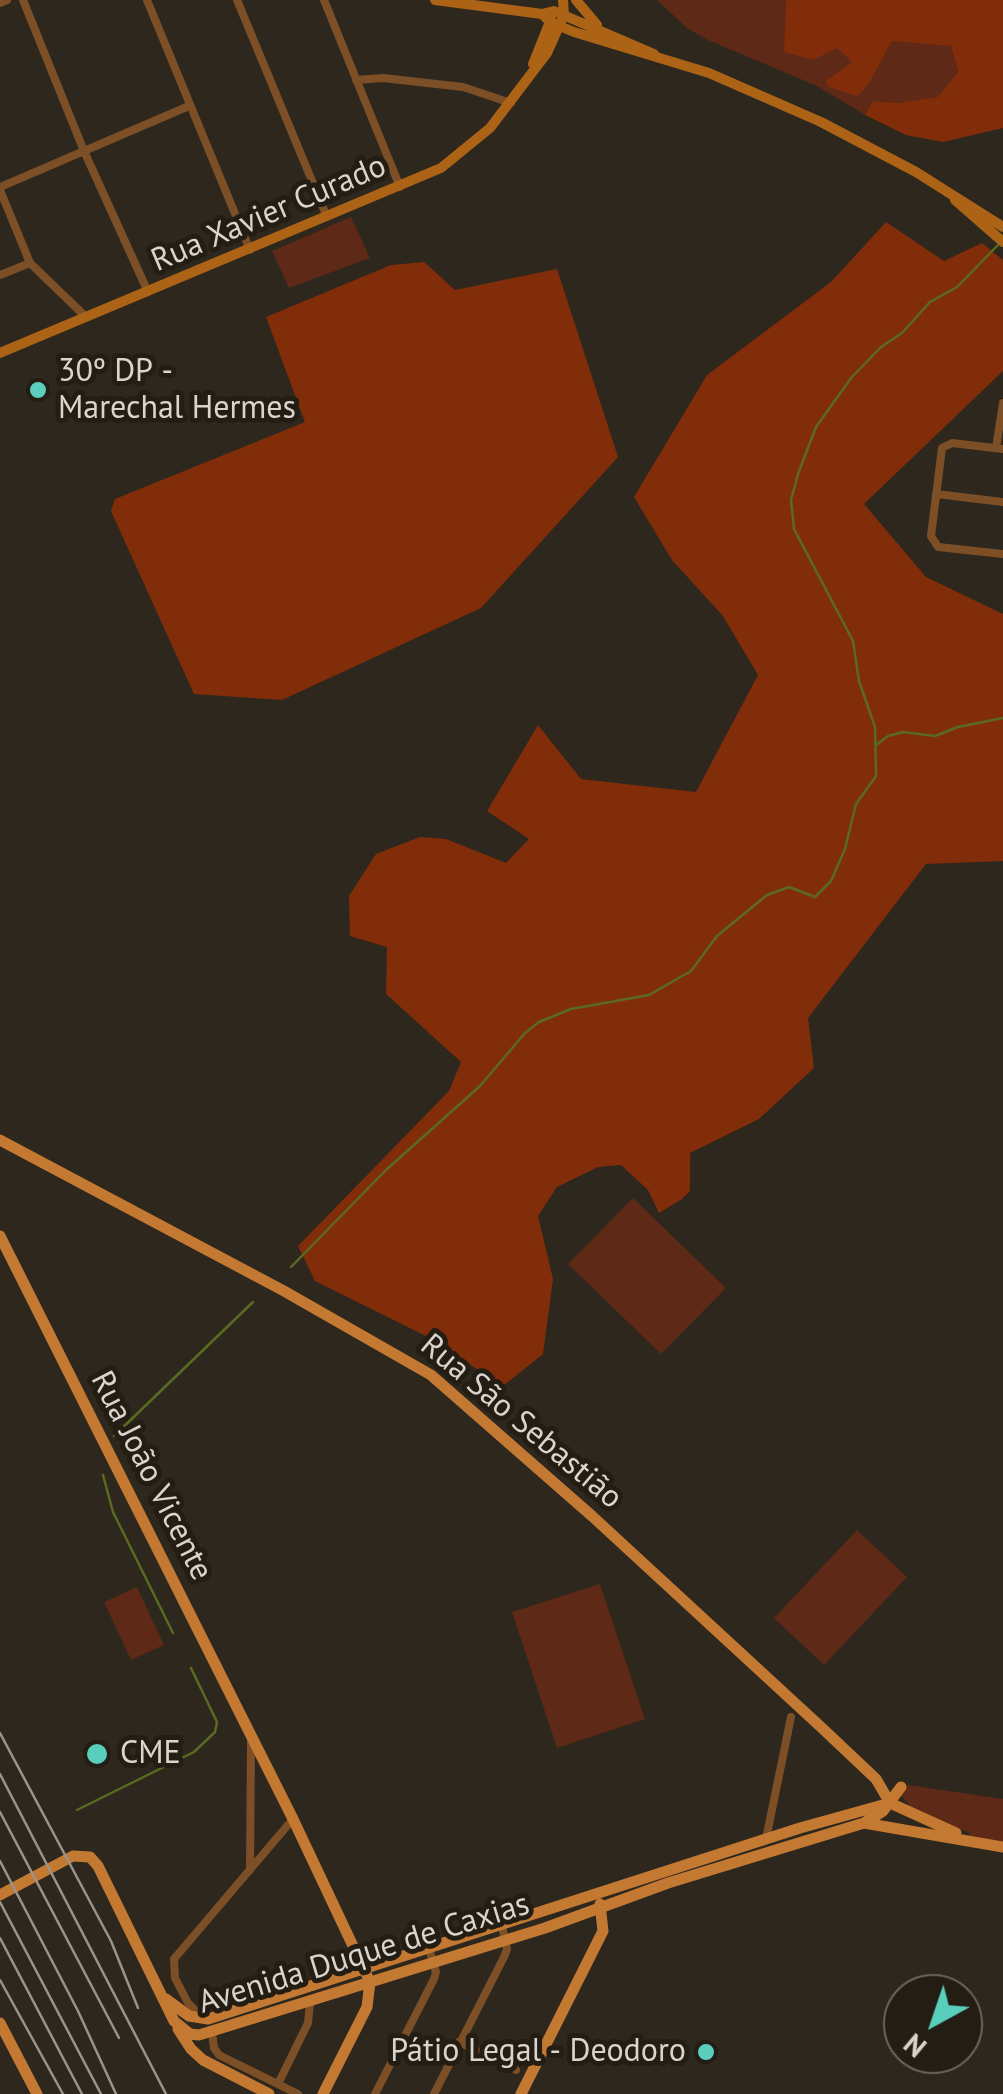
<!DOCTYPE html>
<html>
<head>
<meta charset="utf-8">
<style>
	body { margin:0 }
	#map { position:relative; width:1003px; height:2094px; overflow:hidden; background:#2d271d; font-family:"PT Sans",sans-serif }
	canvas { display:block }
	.north { position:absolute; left:883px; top:1974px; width:100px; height:100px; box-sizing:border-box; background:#231d13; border:2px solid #6c675e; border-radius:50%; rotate:220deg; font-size:28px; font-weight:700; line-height:40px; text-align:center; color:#d9d5ce }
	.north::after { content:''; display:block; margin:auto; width:35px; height:45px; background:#5acebd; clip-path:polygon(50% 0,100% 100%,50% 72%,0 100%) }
</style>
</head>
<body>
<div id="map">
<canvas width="1003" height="2094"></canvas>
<div class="north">N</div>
</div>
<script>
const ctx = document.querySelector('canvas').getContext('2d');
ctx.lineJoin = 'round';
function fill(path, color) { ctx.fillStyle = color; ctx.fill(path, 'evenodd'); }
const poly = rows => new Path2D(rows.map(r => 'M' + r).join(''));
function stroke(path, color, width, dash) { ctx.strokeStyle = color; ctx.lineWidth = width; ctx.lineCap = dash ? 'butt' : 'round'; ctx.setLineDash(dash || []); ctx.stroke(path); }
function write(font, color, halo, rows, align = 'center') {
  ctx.font = font + ' "PT Sans",sans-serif'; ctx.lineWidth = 10; ctx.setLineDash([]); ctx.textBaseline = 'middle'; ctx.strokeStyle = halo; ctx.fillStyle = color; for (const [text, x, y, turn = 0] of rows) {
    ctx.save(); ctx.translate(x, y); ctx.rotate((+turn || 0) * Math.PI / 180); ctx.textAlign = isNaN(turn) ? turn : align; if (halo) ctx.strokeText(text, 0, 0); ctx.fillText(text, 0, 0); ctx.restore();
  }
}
fill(poly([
	[657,0,786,0,785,52,813,60,837,47,853,62,826,82,870,82,892,41,951,45,958,72,938,98,899,103,873,101,865,115,817,86,710,41,688,29],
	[351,217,370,258,289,288,272,251],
	[633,1198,726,1288,661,1354,568,1264],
	[857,1530,907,1577,824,1665,774,1618],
	[600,1584,645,1719,557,1748,512,1612],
	[137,1587,164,1645,131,1660,104,1602],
	[908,1785,1003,1799,1003,1847,969,1840,969,1832,920,1819,901,1795]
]), '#5e2916');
fill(poly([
	[786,0,1003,0,1003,128,943,142,906,135,865,115,873,101,899,103,938,97,958,72,951,46,892,41,870,82,858,96,829,87,826,81,852,62,837,48,813,60,784,52],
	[886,222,944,261,982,243,1003,260,1003,371,864,504,926,577,1003,614,1003,861,926,864,808,1018,814,1068,759,1119,690,1153,690,1191,682,1199,659,1213,648,1190,621,1165,598,1167,557,1187,538,1216,553,1279,543,1354,503,1386,426,1336,315,1281,298,1246,449,1091,461,1062,386,994,387,947,350,936,349,896,376,854,420,837,446,839,506,863,529,839,487,811,538,725,581,779,696,792,758,675,723,616,672,560,634,497,707,375,831,282],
	[424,262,455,290,557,269,618,457,481,608,282,700,194,694,111,511,115,499,305,422,266,317,391,265]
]), '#822d09');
stroke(poly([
	[876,745,888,736,903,732,935,736,958,727,1003,718],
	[291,1267,386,1170,480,1086,525,1033,539,1022,571,1009,649,995,691,971,717,936,767,895,789,887,815,897,831,881,845,849,856,804,876,776,875,727,859,681,853,641,794,529,791,500,798,474,816,427,851,378,881,347,902,333,930,302,957,287,998,245],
	[114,1436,253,1302],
	[103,1475,113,1512,173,1633],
	[77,1810,194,1752,215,1732,217,1722,191,1668]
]), '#5a6b21', 2.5);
stroke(poly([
	[23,0,84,151,148,292],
	[147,0,250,250],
	[237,0,327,217],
	[324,0,400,187],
	[0,3,7,0],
	[356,80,383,78,463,87,511,103],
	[0,187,189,106],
	[0,190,30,263,86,317],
	[0,275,30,263],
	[996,448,1003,403],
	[1003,449,952,443,942,448,931,536,938,547,1003,554],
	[936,494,1003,502],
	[766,1839,791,1717],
	[250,1870,251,1741],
	[200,2015,188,2003,175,1978,174,1959,293,1819],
	[212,2032,214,2048,219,2055,298,2094],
	[459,2042,516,2070],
	[278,2084,308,2023,310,2003],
	[375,2094,434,1979,436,1972,429,1949],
	[434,2094,504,1957,507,1949,502,1926]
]), '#7d4f26', 8);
stroke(poly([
	[435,0,542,14,554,11,654,54],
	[576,0,597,25],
	[542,14,550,22,574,32,709,73,821,122,916,172,1003,227],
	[533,64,551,19],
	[955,200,1003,242],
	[0,353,441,168,490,128,547,53,564,15,563,0]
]), '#ac6316', 10);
stroke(poly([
	[0,1140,284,1291,431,1375,592,1516,822,1728,876,1779,890,1803],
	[0,1236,293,1819,370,1982,367,2007,323,2094],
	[864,1823,883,1811,901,1787],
	[0,1895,73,1856,90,1857,98,1866,174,2021,190,2034,199,2035,545,1928,668,1883,864,1823,1003,1847],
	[166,1999,189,2016,208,2019,800,1828,890,1803,956,1833],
	[0,2023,37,2094],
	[178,2029,191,2049,203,2060,269,2094],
	[521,2094,603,1931,600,1904]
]), '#c47933', 11);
stroke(poly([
	[0,1733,111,1941,138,2008],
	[0,1774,166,2094],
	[0,1812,119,2038],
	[0,1861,78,2011,116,2094],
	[0,1902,101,2094],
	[0,1938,82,2094],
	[0,1980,63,2094]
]), '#98938b', 2.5);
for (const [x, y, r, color] of [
	[38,390,10,"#5acebd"],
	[97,1754,12,"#5acebd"],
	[706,2052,10,"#5acebd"]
]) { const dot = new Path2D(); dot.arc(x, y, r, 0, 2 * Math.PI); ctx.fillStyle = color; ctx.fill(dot); stroke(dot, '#231d13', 4); }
write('32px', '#d9d5ce', '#231d13', [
	["Rua Xavier Curado",269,214,-23],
	["Rua São Sebastião",521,1422,40],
	["Rua João Vicente",151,1476,63],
	["Avenida Duque de Caxias",364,1954,-17]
]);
write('32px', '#d9d5ce', '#231d13', [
	["30º DP -",58,372],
	["Marechal Hermes",58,409],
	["CME",120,1754],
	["Pátio Legal - Deodoro",686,2052,"right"]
], 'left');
</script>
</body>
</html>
